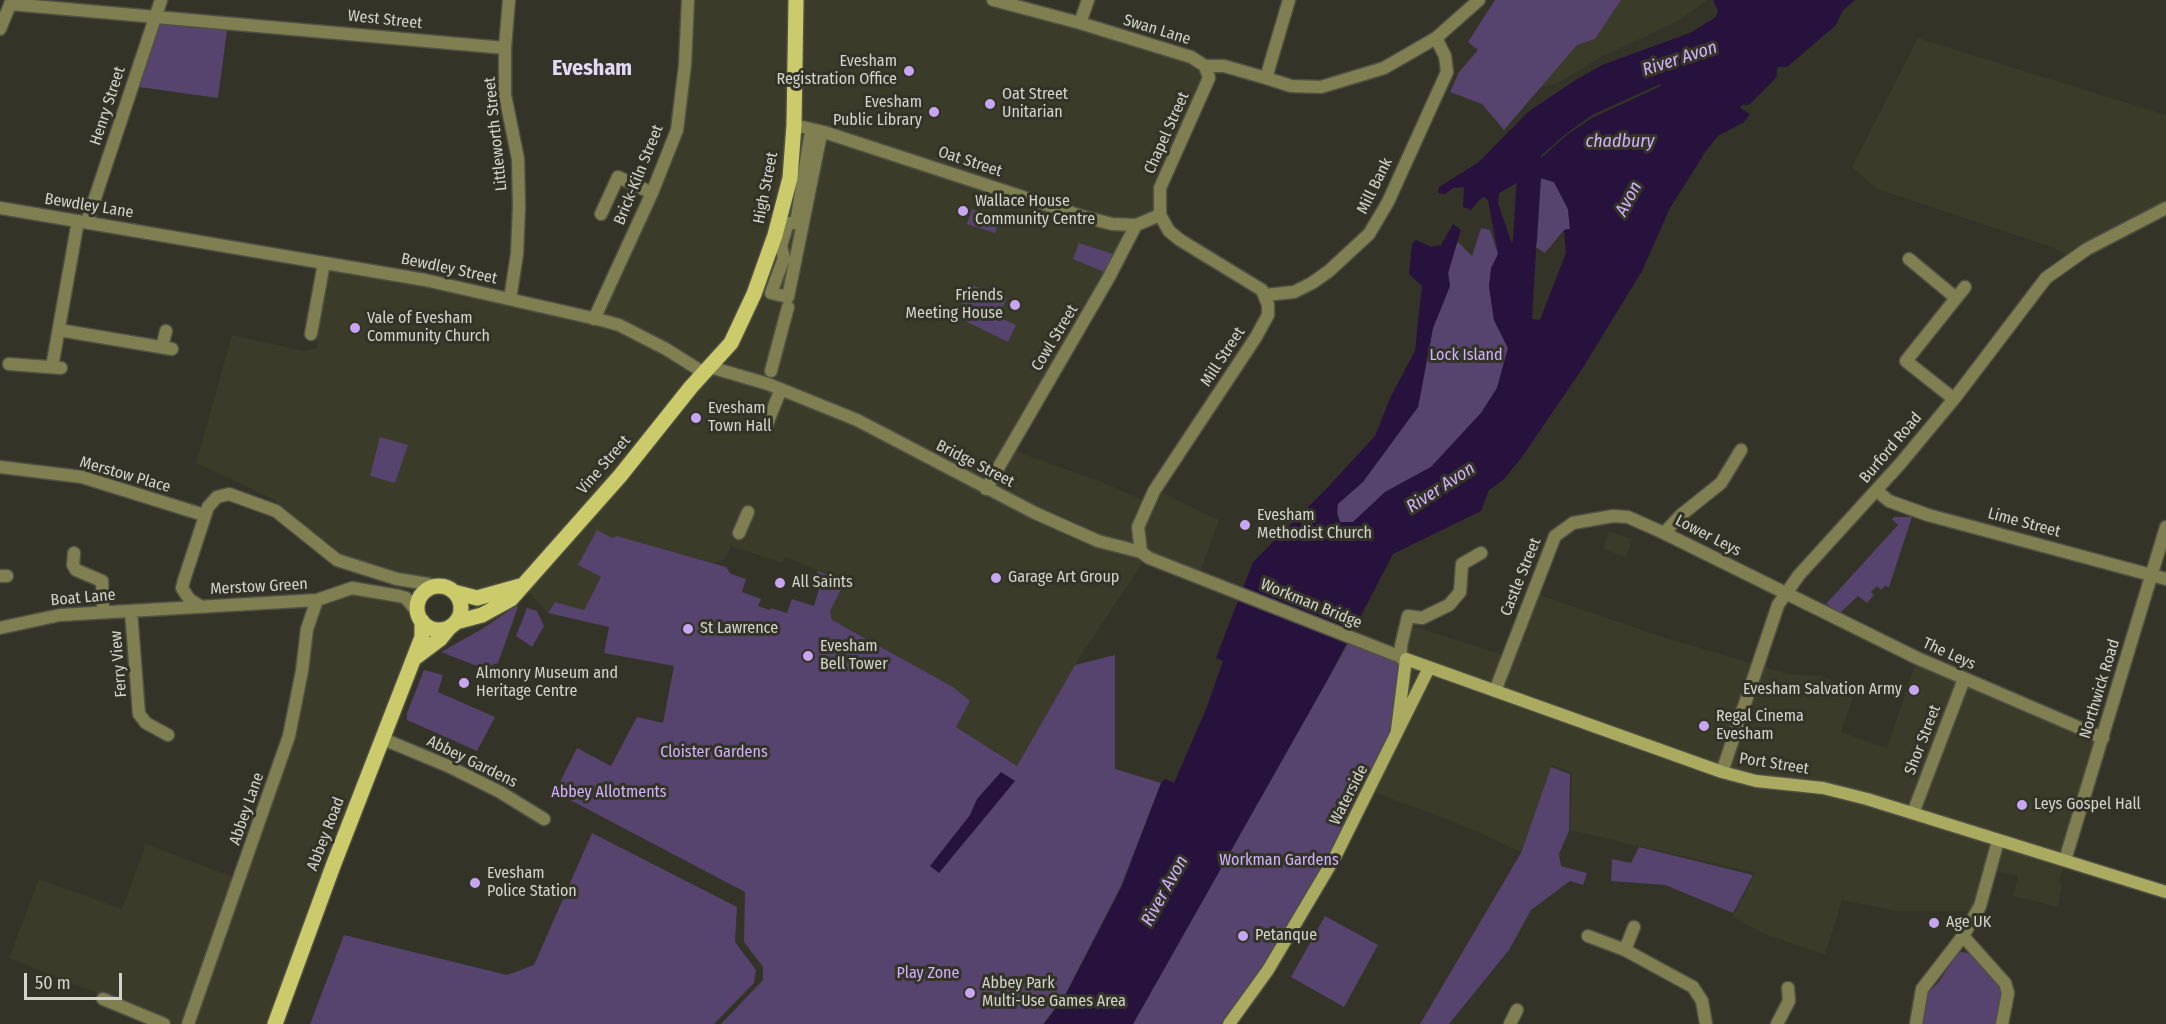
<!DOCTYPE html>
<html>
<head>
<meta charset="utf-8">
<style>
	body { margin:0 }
	#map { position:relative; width:2166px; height:1024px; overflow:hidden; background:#333327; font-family:"Fira Sans Condensed",sans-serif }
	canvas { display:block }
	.scale { position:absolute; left:24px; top:973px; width:98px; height:27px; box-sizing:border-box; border:3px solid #d3d4cc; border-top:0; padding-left:8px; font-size:18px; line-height:21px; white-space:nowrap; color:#d3d4cc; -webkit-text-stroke:4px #333327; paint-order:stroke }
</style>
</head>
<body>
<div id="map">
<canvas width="2166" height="1024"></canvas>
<div class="scale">50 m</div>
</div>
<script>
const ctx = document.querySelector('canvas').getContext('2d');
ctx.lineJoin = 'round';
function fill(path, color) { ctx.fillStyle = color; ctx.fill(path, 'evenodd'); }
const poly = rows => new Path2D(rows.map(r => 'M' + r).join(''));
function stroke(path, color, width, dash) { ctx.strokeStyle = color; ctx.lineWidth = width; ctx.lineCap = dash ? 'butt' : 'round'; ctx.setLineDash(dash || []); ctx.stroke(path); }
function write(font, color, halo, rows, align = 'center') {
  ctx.font = font + ' "Fira Sans Condensed",sans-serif'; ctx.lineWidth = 6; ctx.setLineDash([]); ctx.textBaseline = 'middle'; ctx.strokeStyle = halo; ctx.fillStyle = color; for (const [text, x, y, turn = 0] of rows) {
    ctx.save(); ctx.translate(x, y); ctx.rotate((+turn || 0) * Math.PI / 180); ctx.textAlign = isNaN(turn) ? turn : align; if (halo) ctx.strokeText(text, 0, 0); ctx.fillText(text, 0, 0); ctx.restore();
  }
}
fill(poly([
	[690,0,1011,0,1198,55,1208,71,1155,216,1136,230,1012,450,1102,482,1147,502,1155,489,1219,520,1196,583,1144,561,1075,665,1017,766,956,727,953,687,832,620,830,611,845,582,785,557,782,563,731,546,726,559,713,563,617,536,578,565,601,577,584,610,555,602,548,613,522,585,463,589,453,581,441,579,428,584,337,560,273,499,196,463,232,335,304,351,317,348,321,263,595,321,678,131],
	[1621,0,1707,0,1678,21,1601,57,1560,82,1540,88,1577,45,1595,39],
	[1918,38,2166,115,2166,208,2073,259,2054,248,1877,189,1852,167],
	[1609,531,1632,539,1626,557,1603,549],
	[346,592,380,595,403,603,415,614,420,630,270,1024,175,1024,9,958,39,879,122,909,146,844,238,879,287,736,316,599],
	[1534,593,1666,638,1789,674,1821,676,1856,689,1841,732,1887,748,1917,659,2100,738,2059,882,2062,885,2058,907,2013,896,2018,876,1989,869,1974,911,1897,911,1842,900,1825,955,1762,933,1733,917,1755,873,1570,830,1572,773,1552,765,1521,852,1464,826,1368,790,1397,730,1413,665,1404,653,1413,626,1510,657]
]), '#3b3b29');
fill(poly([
	[1495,0,1621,0,1595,39,1577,45,1504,130,1482,104,1450,92,1459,72,1478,50,1468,42],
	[156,17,228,23,218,98,132,86],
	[1537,177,1554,182,1568,209,1570,229,1564,230,1545,253,1525,240],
	[972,209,999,219,995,233,967,224],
	[1481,228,1490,230,1498,254,1489,286,1494,320,1508,348,1497,388,1481,413,1431,467,1385,492,1353,522,1340,522,1335,504,1418,407,1433,328,1450,286,1448,273,1456,240,1472,256],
	[1079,243,1113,254,1104,272,1073,259],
	[968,284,1007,298,998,317,1016,325,1008,342,957,317],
	[380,437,408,445,395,483,370,476],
	[1894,517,1912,517,1889,587,1885,586,1881,590,1877,586,1871,592,1874,595,1867,603,1858,596,1840,613,1826,604,1898,525,1892,519],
	[597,530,612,538,617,536,726,567,731,574,746,579,742,592,761,599,758,606,770,610,771,608,787,613,792,599,814,606,819,589,813,587,818,571,845,582,830,611,832,620,953,687,970,701,956,727,1017,766,1075,665,1115,655,1115,769,1161,783,1121,886,1064,997,1043,1024,721,1024,763,980,763,967,744,942,745,892,555,792,577,748,611,766,637,717,663,723,674,666,604,653,609,627,548,613,555,602,584,610,601,577,578,565],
	[516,606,518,607,498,663,482,668,441,652,482,629],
	[527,608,537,611,544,626,532,647,516,636],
	[1350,640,1401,658,1400,715,1353,823,1229,1024,1133,1024],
	[424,670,443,675,438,692,495,717,477,751,407,720,407,713],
	[1551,767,1570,774,1569,831,1559,854,1561,866,1587,873,1583,885,1570,881,1531,910,1509,950,1449,1024,1420,1024,1521,853],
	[592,833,737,907,735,942,756,970,754,983,714,1024,310,1024,344,935,507,975,534,965],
	[1639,847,1753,875,1733,913,1665,885,1611,881,1612,859,1631,863],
	[1325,916,1378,945,1344,1007,1291,977],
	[1963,952,1973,955,1990,972,2001,991,1995,1024,1921,1024,1926,994,1938,983,1958,953]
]), '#56436e');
fill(poly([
	[1713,0,1855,0,1843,10,1836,25,1787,67,1778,67,1776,73,1763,74,1740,108,1750,114,1744,122,1718,136,1706,151,1670,208,1642,271,1584,366,1522,457,1503,480,1489,490,1481,511,1393,554,1328,679,1133,1024,1044,1024,1066,994,1122,886,1161,783,1165,779,1174,783,1207,707,1223,661,1216,658,1253,562,1328,487,1375,436,1391,396,1415,351,1422,286,1409,274,1412,244,1416,240,1431,247,1441,245,1453,224,1461,230,1448,273,1450,286,1433,328,1418,407,1363,482,1338,504,1337,514,1340,522,1353,522,1385,492,1431,467,1481,413,1497,388,1508,348,1494,320,1489,286,1491,268,1498,254,1488,200,1484,197,1480,199,1471,210,1463,207,1464,187,1453,188,1445,194,1438,193,1439,187,1479,162,1528,112,1574,81,1602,65,1690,33,1716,17,1718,11],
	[1537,177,1554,182,1568,209,1570,229,1564,230,1566,253,1540,320,1532,319,1536,250,1529,240,1521,239,1519,246,1514,250,1498,203,1499,193,1522,180,1525,195,1535,195],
	[1001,772,1015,781,939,873,930,866,970,815,977,799]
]), '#27123d');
fill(poly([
	[1660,84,1661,86,1592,118,1568,134,1539,160,1535,179,1536,160,1567,133,1592,115]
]), '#333327');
stroke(poly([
	[1746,98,1770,74]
]), '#27123d', 14);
stroke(poly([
	[1519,270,1525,240,1530,161]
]), '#27123d', 24);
const street = poly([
	[509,0,505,48,505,95,518,159,519,207,517,254,510,299],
	[993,0,1080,23,1191,57,1205,66],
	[10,4,505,48],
	[1080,23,1088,0],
	[0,29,12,0],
	[1205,66,1224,66,1266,78,1289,0],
	[1266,78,1291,86,1321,87,1384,68,1436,38,1479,0],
	[794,125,824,132,1081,216,1112,224,1136,225],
	[810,137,820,139,788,297,771,293,784,258,781,246,788,223,796,223,810,137],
	[0,208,425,280,601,320,619,325,666,349,704,373],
	[601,214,618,177,652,193],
	[87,222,161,0],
	[1909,259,1956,298],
	[1266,295,1294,292,1312,283,1329,271,1369,234,1388,202,1447,72,1445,56,1436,38],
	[594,319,652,193,677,130,685,65,688,0],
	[59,330,172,349],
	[311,334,324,263],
	[162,347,166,331],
	[9,364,61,368],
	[52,367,78,221],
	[710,367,768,384,857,420,1035,513,1098,541,1141,552,1149,558,1406,659],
	[771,371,788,307],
	[1954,399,1906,361,1965,287],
	[767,424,781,389],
	[0,467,82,477,204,515],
	[986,489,1108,279,1136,225,1160,215],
	[1877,491,1889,501,1928,515,2166,579],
	[739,533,748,512],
	[1664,533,1681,515,1721,483,1741,450],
	[1141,552,1138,527,1154,491,1256,337,1268,315,1268,305,1262,290,1180,240,1169,231,1160,215,1160,188,1209,78,1205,66],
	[74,553,73,565,76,570,102,581,103,612],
	[0,576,7,576],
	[200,606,189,599,182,588,184,580,208,507,217,497,229,494,276,511,337,560,397,579,428,584,430,589],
	[131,611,139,714,146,723,168,735],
	[0,628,60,615,317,600,352,588,399,596,406,598,418,613],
	[1401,658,1401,646,1408,616,1422,618,1449,605,1460,592,1462,564,1481,553],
	[1495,691,1555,536,1573,523,1613,516,1628,517,1664,533,1917,658,2103,738],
	[383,739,448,766,500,792,544,819],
	[1722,772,1778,605,1799,575,1900,464,1954,399,2046,278,2087,249,2166,208],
	[1913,813,1964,679],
	[2065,860,2166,527],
	[1588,936,1625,950,1693,987,1702,1001,1706,1024],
	[1963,936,1980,906,1998,841],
	[1625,950,1634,927],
	[103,999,164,1024],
	[188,1024,289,736,302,671,307,629,317,600],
	[1510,1024,1517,1010],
	[1777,1024,1789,1001,1788,988],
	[1916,1024,1922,989,1963,936,2005,983,2008,993,2002,1024]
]);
const secondary = poly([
	[1397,730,1406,659,1722,772,1756,781,1823,788,1867,799,2166,892],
	[1229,1024,1268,970,1335,857,1429,668]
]);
const primary = poly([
	'417 608a22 22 0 1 1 44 0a22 22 0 1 1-44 0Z',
	[454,592,477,598,520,586],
	[456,622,482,615,511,599,620,476,691,387,731,343,754,294,775,235,790,178,794,125,796,0],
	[416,657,440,639,449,628],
	[275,1024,333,866,422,637,422,621]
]);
stroke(street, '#505045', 15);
stroke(secondary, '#505045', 15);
stroke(primary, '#505045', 18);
stroke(street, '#7f7f52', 12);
stroke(secondary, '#aaaa61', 12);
stroke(primary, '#cbcb6b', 15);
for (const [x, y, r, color] of [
	[909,71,6,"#c6a6f0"],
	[990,104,6,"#c6a6f0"],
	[934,112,6,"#c6a6f0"],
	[963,211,6,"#c6a6f0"],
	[1015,305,6,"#c6a6f0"],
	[355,328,6,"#c6a6f0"],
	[696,418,6,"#c6a6f0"],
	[1245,525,6,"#c6a6f0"],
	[996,578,6,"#c6a6f0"],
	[780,583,6,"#c6a6f0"],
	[688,629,6,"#c6a6f0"],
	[808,656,6,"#c6a6f0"],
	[464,683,6,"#c6a6f0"],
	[1914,690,6,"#c6a6f0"],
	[1704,726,6,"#c6a6f0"],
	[2022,805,6,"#c6a6f0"],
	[475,883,6,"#c6a6f0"],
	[1934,923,6,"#c6a6f0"],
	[1243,936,6,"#c6a6f0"],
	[970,993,6,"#c6a6f0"]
]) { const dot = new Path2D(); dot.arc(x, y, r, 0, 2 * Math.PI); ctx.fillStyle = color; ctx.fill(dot); stroke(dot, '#333327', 2); }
write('16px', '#d3d4cc', '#333327', [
	["West Street",385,20,6],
	["Swan Lane",1157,30,17],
	["Henry Street",108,106,-72],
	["Chapel Street",1167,133,-66],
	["Littleworth Street",496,134,-96],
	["Oat Street",970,162,18],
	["Brick-Kiln Street",639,175,-68],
	["Mill Bank",1375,186,-64],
	["High Street",766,188,-79],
	["Bewdley Lane",89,206,9],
	["Bewdley Street",449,269,12],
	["Cowl Street",1055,338,-59],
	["Mill Street",1223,357,-57],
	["Burford Road",1891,448,-50],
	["Bridge Street",975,464,27],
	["Vine Street",604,465,-49],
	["Merstow Place",125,475,16],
	["Lime Street",2024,523,15],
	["Lower Leys",1708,536,27],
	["Castle Street",1521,577,-68],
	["Merstow Green",259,587,-3],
	["Boat Lane",83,598,-5],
	["Workman Bridge",1311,604,22],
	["The Leys",1949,654,24],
	["Ferry View",119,664,-95],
	["Northwick Road",2100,689,-73],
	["Shor Street",1923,740,-69],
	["Abbey Gardens",472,762,26],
	["Port Street",1774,764,9],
	["Waterside",1349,795,-63],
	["Abbey Lane",247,809,-71],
	["Abbey Road",326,834,-69]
]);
write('16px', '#d3d4cc', '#333327', [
	["Evesham",897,62,"right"],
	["Registration Office",897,80,"right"],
	["Oat Street",1002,95],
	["Unitarian",1002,113],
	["Evesham",922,103,"right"],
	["Public Library",922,121,"right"],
	["Wallace House",975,202],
	["Community Centre",975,220],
	["Friends",1003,296,"right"],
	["Meeting House",1003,314,"right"],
	["Vale of Evesham",367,319],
	["Community Church",367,337],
	["Evesham",708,409],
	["Town Hall",708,427],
	["Evesham",1257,516],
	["Methodist Church",1257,534],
	["Garage Art Group",1008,578],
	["All Saints",792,583],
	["St Lawrence",700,629],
	["Evesham",820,647],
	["Bell Tower",820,665],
	["Almonry Museum and",476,674],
	["Heritage Centre",476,692],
	["Evesham Salvation Army",1902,690,"right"],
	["Regal Cinema",1716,717],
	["Evesham",1716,735],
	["Leys Gospel Hall",2034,805],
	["Evesham",487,874],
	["Police Station",487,892],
	["Age UK",1946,923],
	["Petanque",1255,936],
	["Abbey Park",982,984],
	["Multi-Use Games Area",982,1002]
], 'left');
write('16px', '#d1b1fd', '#333327', [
	["Lock Island",1466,356],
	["Cloister Gardens",714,753],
	["Abbey Allotments",609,793],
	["Workman Gardens",1279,861],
	["Play Zone",928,974]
]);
write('italic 18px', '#d1b0fc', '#333327', [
	["River Avon",1680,59,-18],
	["chadbury",1620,142],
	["Avon",1629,199,-62],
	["River Avon",1441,488,-33],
	["River Avon",1165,891,-61]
]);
write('bold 22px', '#e4d9f5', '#333327', [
	["Evesham",592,69]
]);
</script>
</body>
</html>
